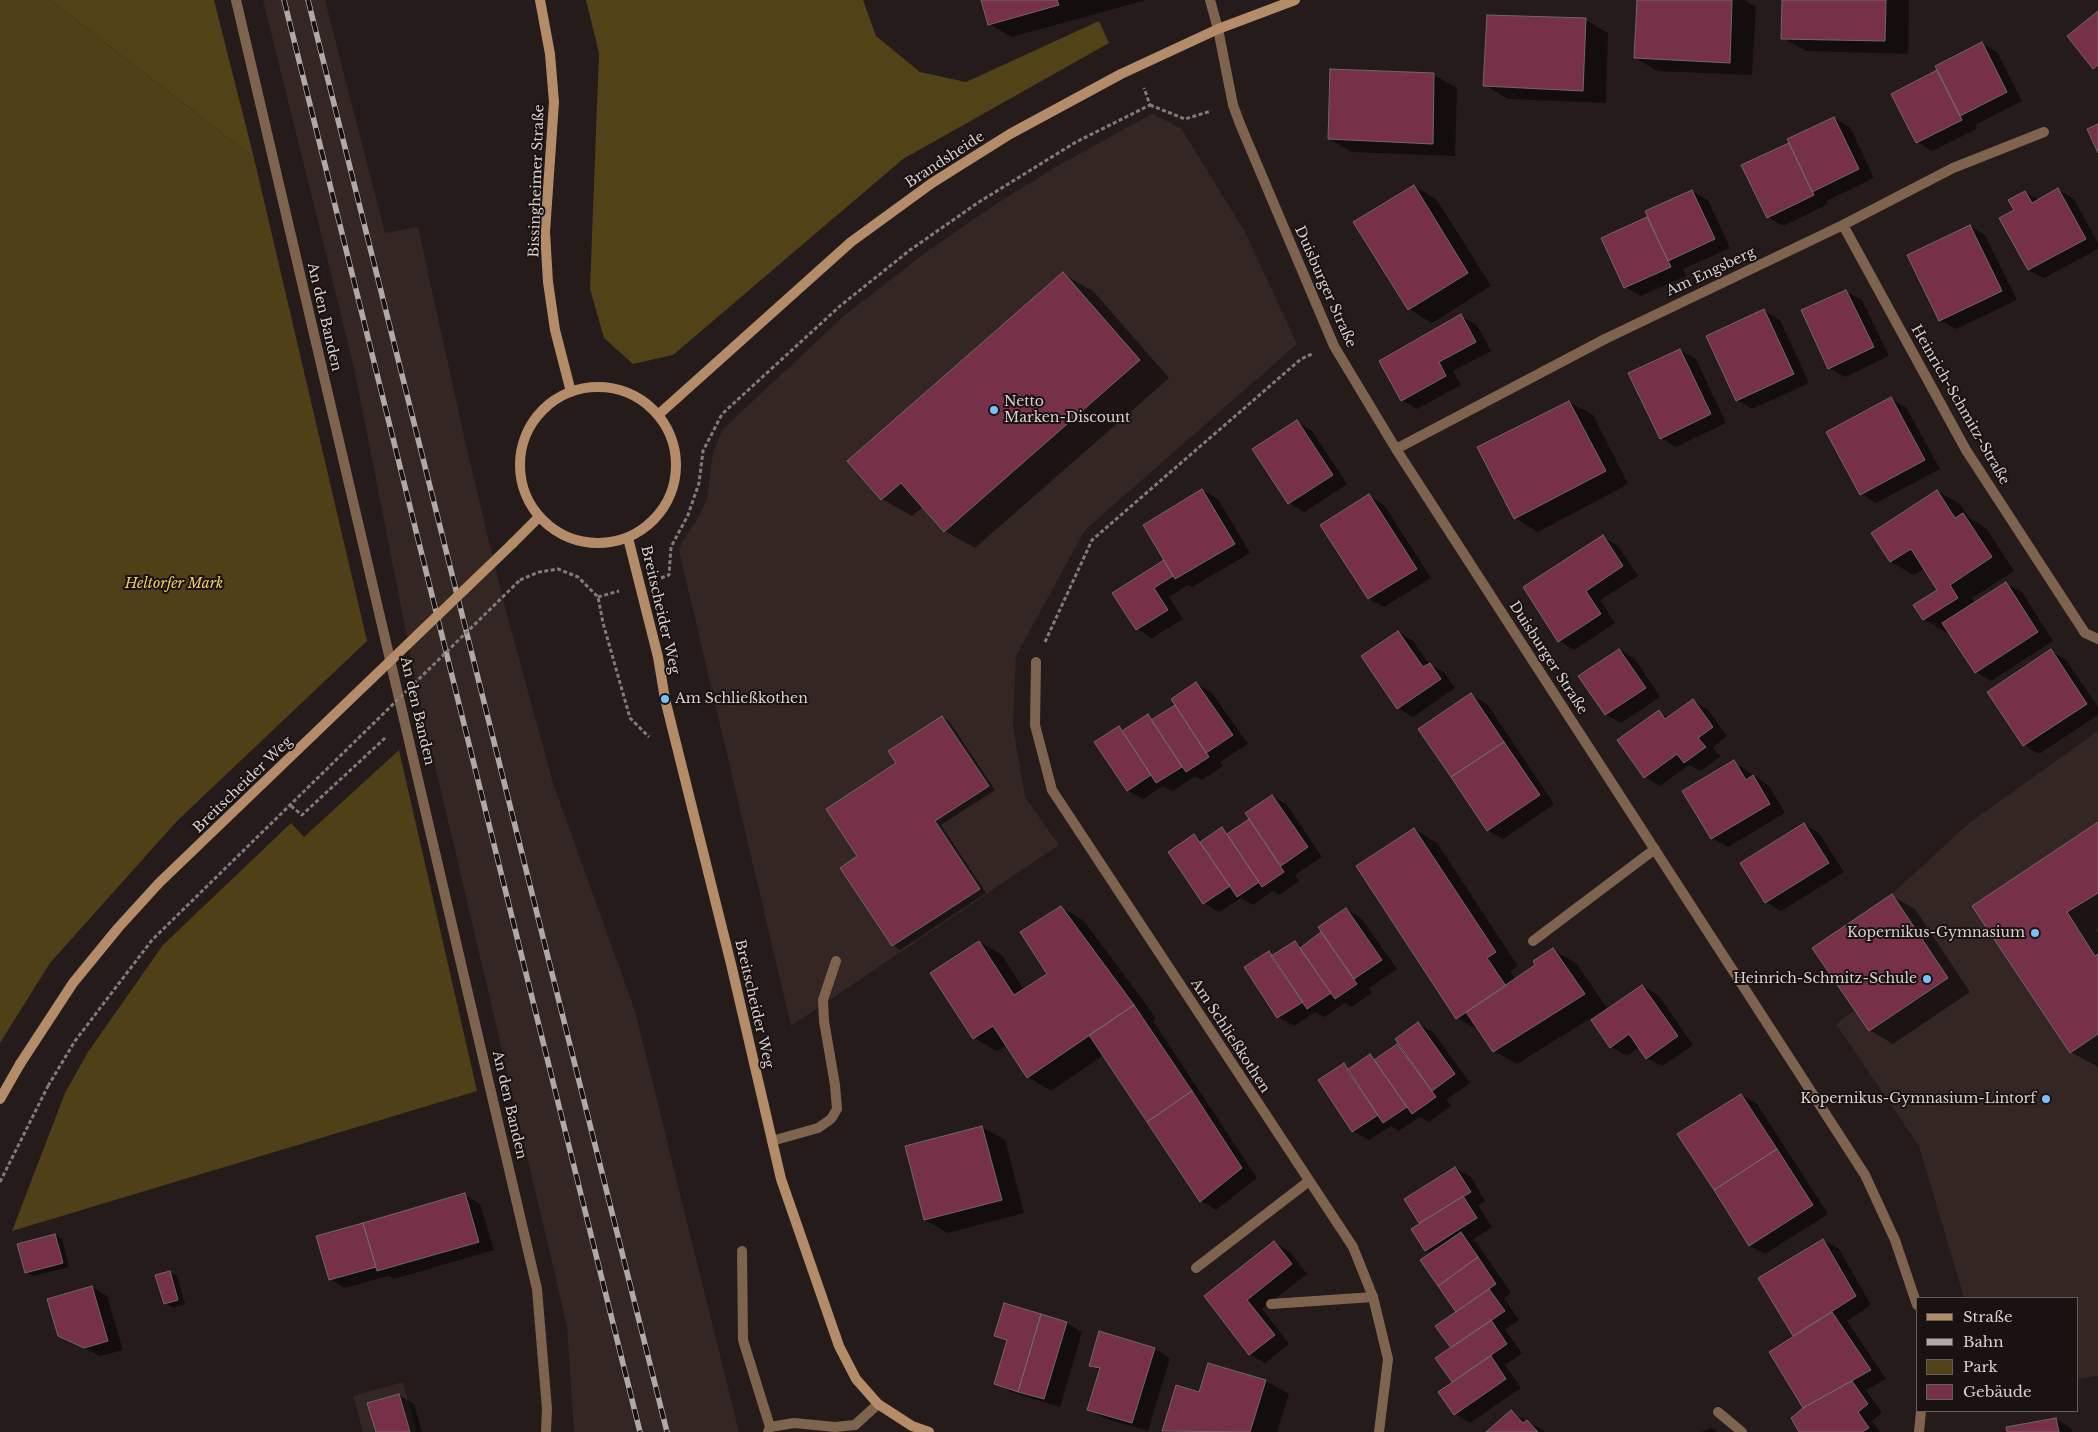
<!DOCTYPE html>
<html>
<head>
<meta charset="utf-8">
<style>
	body { margin:0 }
	#map { position:relative; width:2098px; height:1432px; overflow:hidden; background:#241b1a; font-family:"Libre Baskerville",serif }
	canvas { display:block }
	.legend { position:absolute; left:1916px; top:1297px; width:162px; height:115px; box-sizing:border-box; background:#1a1211; border:1px solid #655e5d; margin:0; padding:6px 9px; list-style:none; font-size:15px; color:#d6d0cf }
	.legend li { display:flex; align-items:center; gap:10px; height:25px }
	.legend b { width:25px; border:1px solid #655e5d }
</style>
</head>
<body>
<div id="map">
<canvas width="2098" height="1432"></canvas>
<ul class="legend">
<li><b style="height:6px;background:#b58c6a"></b>Straße</li>
<li><b style="height:6px;background:#b0a9a8"></b>Bahn</li>
<li><b style="height:14px;background:#514218"></b>Park</li>
<li><b style="height:14px;background:#763048"></b>Gebäude</li>
</ul>
</div>
<script>
const ctx = document.querySelector('canvas').getContext('2d');
ctx.lineJoin = 'round';
function fill(path, color) { ctx.fillStyle = color; ctx.fill(path, 'evenodd'); }
const poly = rows => new Path2D(rows.map(r => 'M' + r).join(''));
function stroke(path, color, width, dash) { ctx.strokeStyle = color; ctx.lineWidth = width; ctx.lineCap = dash ? 'butt' : 'round'; ctx.setLineDash(dash || []); ctx.stroke(path); }
function write(font, color, halo, rows, align = 'center') {
  ctx.font = font + ' "Libre Baskerville",serif'; ctx.lineWidth = 4; ctx.setLineDash([]); ctx.textBaseline = 'middle'; ctx.strokeStyle = halo; ctx.fillStyle = color; for (const [text, x, y, turn = 0] of rows) {
    ctx.save(); ctx.translate(x, y); ctx.rotate((+turn || 0) * Math.PI / 180); ctx.textAlign = isNaN(turn) ? turn : align; if (halo) ctx.strokeText(text, 0, 0); ctx.fillText(text, 0, 0); ctx.restore();
  }
}
fill(poly([
	[263,0,325,0,385,233,418,227,468,454,505,607,553,783,635,1011,739,1432,574,1432,567,1326,419,698,354,368],
	[1152,114,1181,128,1245,232,1297,344,1085,530,1016,656,1013,726,1025,797,1059,845,791,1026,679,551,682,542,698,518,707,499,713,453,723,429,845,315,925,253,993,206,1059,165],
	[2098,731,2098,1376,2077,1379,2077,1298,1964,1298,1919,1146,1836,1024,1854,1010,1812,948,1892,894,1969,823],
	[403,1382,417,1432,363,1432,353,1396]
]), '#342623');
fill(poly([
	[50,0,214,0,254,158],
	[586,0,863,0,876,36,920,72,966,82,1099,21,1109,43,903,159,673,355,633,364,604,338,590,289,599,53]
]), '#514218');
fill(poly([
	[0,0,50,0,254,158,367,641,177,821,50,963,0,1043],
	[399,750,477,1091,12,1231,65,1093,88,1052,163,945,291,823,304,837]
]), '#4f4018');
fill(poly([
	[982,0,1146,0,1012,37,989,24],
	[1638,0,1744,0,1756,7,1752,75,1658,71,1635,58],
	[1784,0,1909,0,1908,54,1806,51,1783,38],
	[1585,20,1608,33,1606,103,1508,99,1485,85],
	[1982,44,1997,52,2022,101,1975,125,1977,129,1932,151,1917,142,1893,95,1939,71],
	[1434,75,1457,88,1455,156,1352,152,1329,139],
	[1834,118,1850,127,1874,178,1826,201,1828,204,1783,226,1768,217,1790,143],
	[1414,186,1437,200,1491,286,1432,323,1409,309],
	[2058,190,2074,199,2098,243,2098,249,2044,278,2028,270,2016,211,2025,192,2039,200],
	[1692,191,1708,200,1730,248,1683,269,1686,276,1641,296,1625,287,1602,239,1649,217],
	[1970,226,1985,235,2017,300,1956,329,1940,320],
	[1063,274,1093,291,1169,378,975,548,945,531,924,506,912,516,882,499,849,461],
	[1846,292,1862,300,1889,356,1845,377,1829,368],
	[1764,311,1780,320,1809,383,1752,409,1737,400],
	[1461,316,1477,325,1491,351,1453,371,1461,385,1417,409,1402,400],
	[1680,350,1696,359,1726,423,1676,447,1661,438],
	[1891,399,1906,407,1940,469,1876,503,1861,494],
	[1569,402,1593,415,1628,484,1538,532,1515,518],
	[1297,422,1312,431,1347,484,1304,512,1289,503],
	[1202,490,1218,499,1250,553,1192,587,1188,585,1169,597,1183,619,1152,638,1137,629,1165,560],
	[1937,491,1960,504,1969,518,1986,528,2014,571,1972,598,1975,604,2006,584,2022,592,2053,641,1991,681,1976,672,1949,631,1947,633,1924,619,1939,590,1925,568,1914,575,1891,562,1872,533],
	[1369,496,1384,505,1431,578,1384,607,1369,599,1322,525],
	[1603,537,1618,546,1638,576,1600,600,1615,623,1574,650,1559,641],
	[1398,632,1413,641,1429,664,1445,673,1455,688,1413,717,1398,708],
	[1620,650,1635,659,1660,697,1621,723,1605,714],
	[2051,651,2066,660,2098,707,2098,715,2039,754,2024,745],
	[1197,684,1212,693,1248,744,1220,762,1223,766,1202,780,1195,776,1173,791,1163,786,1143,799,1127,790,1119,728,1124,731,1148,715,1154,719,1177,705],
	[1471,695,1487,704,1554,804,1503,839,1487,830],
	[1693,701,1708,710,1727,736,1713,747,1720,757,1700,771,1689,765,1660,786,1645,777,1659,712,1669,718],
	[942,717,949,721,995,790,941,825,986,893,900,950,893,945,897,763],
	[1734,762,1769,786,1785,813,1728,847,1712,838,1684,792],
	[1272,796,1287,805,1322,857,1295,875,1299,881,1279,895,1273,891,1253,905,1241,898,1219,912,1204,903,1194,836,1204,841,1222,829,1230,833,1250,819],
	[1804,824,1819,833,1844,872,1781,911,1766,902],
	[2098,824,2098,928,2096,929,2098,932,2098,1067,2071,1052,1974,907],
	[1414,829,1437,843,1518,966,1510,971,1516,981,1537,966,1553,950,1576,963,1607,1008,1517,1064,1494,1051,1480,1031,1457,1018],
	[1892,896,1915,909,1970,992,1893,1044,1869,1030],
	[1061,907,1084,921,1156,1018,1153,1021,1257,1178,1216,1210,1201,1201,1104,1055,1051,1091,1028,1077,1007,1045,997,1051,974,1038,979,942,1002,955,1024,990,1048,974],
	[1346,909,1361,918,1397,969,1369,988,1372,993,1351,1007,1345,1003,1324,1017,1315,1012,1294,1026,1278,1017,1269,952,1275,956,1295,942,1303,947,1323,933],
	[1642,986,1658,995,1693,1045,1662,1066,1647,1058,1639,1047,1627,1056,1611,1047],
	[1418,1024,1433,1032,1470,1083,1446,1100,1451,1106,1429,1122,1420,1117,1399,1131,1391,1126,1369,1140,1353,1131,1344,1065,1351,1069,1370,1056,1376,1059,1399,1044],
	[1742,1095,1757,1104,1828,1214,1765,1254,1750,1246,1679,1135],
	[982,1127,1005,1140,1024,1213,948,1233,925,1220],
	[1455,1168,1471,1177,1485,1201,1478,1205,1492,1227,1472,1240,1476,1242,1511,1293,1504,1298,1519,1320,1505,1330,1522,1353,1505,1365,1521,1388,1470,1423,1455,1414,1454,1382,1437,1358,1452,1348,1458,1312,1432,1254,1426,1250,1421,1224,1405,1199],
	[465,1195,480,1204,494,1250,394,1279,388,1276,345,1288,330,1279],
	[55,1235,62,1239,69,1267,33,1276,26,1272],
	[1823,1240,1839,1249,1871,1305,1847,1321,1886,1379,1866,1390,1882,1413,1872,1421,1880,1432,1800,1432,1805,1408,1771,1353,1795,1336,1760,1279],
	[1274,1243,1290,1252,1307,1274,1262,1309,1289,1344,1265,1363,1250,1354,1205,1296],
	[169,1272,177,1276,185,1304,173,1308,166,1303],
	[92,1287,107,1296,123,1350,100,1356,59,1335],
	[1067,1323,1082,1332,1060,1407,1011,1392,996,1383,1008,1342,996,1335],
	[1155,1349,1170,1358,1148,1431,1104,1418,1089,1410,1100,1371,1090,1365],
	[1266,1381,1289,1394,1277,1432,1166,1432,1164,1430,1200,1394],
	[399,1395,414,1404,422,1432,377,1432],
	[1511,1412,1534,1425,1546,1432,1488,1432],
	[2056,1419,2071,1428,2072,1432,2008,1432],
	[1711,1428,1718,1432,1701,1432]
]), '#0007');
const building = poly([
	[981,0,1057,0,1059,5,988,25,981,0],
	[1637,0,1732,0,1730,63,1634,58,1637,0],
	[1782,0,1886,0,1885,41,1781,39,1782,0],
	[2098,11,2098,65,2093,69,2067,36,2098,11],
	[1487,15,1586,18,1583,91,1483,86,1487,15],
	[1982,42,2007,92,1960,116,1935,66,1982,42],
	[1330,69,1434,73,1433,144,1328,139,1330,69],
	[1937,70,1962,120,1916,143,1891,94,1937,70],
	[1834,117,1859,169,1812,192,1787,139,1834,117],
	[2098,124,2098,153,2087,129,2098,124],
	[1789,143,1814,195,1767,218,1741,165,1789,143],
	[1414,185,1468,273,1408,310,1353,222,1414,185],
	[2058,188,2086,239,2028,270,1999,218,2014,210,2008,200,2025,191,2032,203,2058,188],
	[1692,190,1715,239,1668,261,1645,211,1692,190],
	[1647,217,1671,267,1624,288,1601,238,1647,217],
	[1970,225,2002,291,1939,321,1907,255,1970,225],
	[1063,272,1140,360,944,532,901,483,881,500,847,461,1063,272],
	[1846,290,1874,347,1828,369,1801,310,1846,290],
	[1764,309,1794,374,1736,401,1706,336,1764,309],
	[1461,314,1476,342,1439,362,1446,376,1401,401,1379,361,1461,314],
	[1680,349,1711,414,1660,439,1628,373,1680,349],
	[1891,397,1925,460,1860,495,1826,432,1891,397],
	[1569,401,1606,471,1514,519,1477,447,1569,401],
	[1297,420,1333,475,1288,504,1252,449,1297,420],
	[1202,489,1235,544,1175,579,1143,525,1202,489],
	[1937,490,1955,518,1963,513,1992,557,1950,585,1958,598,1923,620,1913,605,1937,590,1911,549,1890,562,1871,533,1937,490],
	[1369,494,1417,569,1368,599,1320,525,1369,494],
	[1603,535,1623,566,1586,591,1601,614,1558,642,1523,587,1603,535],
	[1164,560,1173,576,1154,588,1168,610,1136,630,1112,593,1164,560],
	[2006,582,2038,632,1975,673,1942,623,2006,582],
	[1398,631,1423,667,1430,663,1441,679,1397,709,1361,656,1398,631],
	[1619,649,1646,688,1605,715,1578,676,1619,649],
	[2051,649,2087,704,2023,746,1987,692,2051,649],
	[1196,682,1233,735,1206,753,1171,699,1196,682],
	[1471,693,1504,742,1451,777,1418,729,1471,693],
	[1693,699,1713,727,1698,738,1706,747,1684,763,1677,754,1644,778,1617,740,1659,710,1665,719,1693,699],
	[1175,705,1209,757,1186,772,1151,720,1175,705],
	[1148,714,1182,767,1156,783,1122,731,1148,714],
	[942,716,989,786,935,821,980,889,892,946,840,868,857,856,826,809,896,763,888,751,942,716],
	[1119,726,1151,775,1127,791,1094,742,1119,726],
	[1504,742,1540,795,1487,831,1451,777,1504,742],
	[1734,760,1746,780,1753,775,1770,804,1711,839,1682,791,1734,760],
	[1272,795,1308,847,1281,866,1245,813,1272,795],
	[1249,819,1284,872,1262,887,1227,834,1249,819],
	[2098,822,2098,893,2067,912,2095,956,2098,954,2098,1034,2070,1053,1972,906,2098,822],
	[1804,823,1829,863,1765,903,1740,863,1804,823],
	[1222,827,1259,882,1237,897,1200,842,1222,827],
	[1414,828,1496,952,1487,958,1506,986,1456,1019,1356,866,1414,828],
	[1194,834,1230,886,1203,904,1168,852,1194,834],
	[1892,894,1948,978,1869,1031,1812,948,1892,894],
	[1061,906,1134,1005,1027,1078,993,1026,973,1039,930,973,979,941,1014,995,1047,974,1020,932,1061,906],
	[1346,908,1382,960,1354,979,1318,927,1346,908],
	[1321,932,1357,984,1335,999,1300,948,1321,932],
	[1295,941,1331,993,1307,1009,1271,956,1295,941],
	[1553,948,1585,994,1493,1052,1466,1012,1535,965,1533,961,1553,948],
	[1269,951,1303,1002,1277,1018,1244,967,1269,951],
	[1642,985,1678,1036,1646,1059,1629,1034,1610,1048,1591,1020,1642,985],
	[1134,1005,1192,1091,1147,1122,1089,1035,1134,1005],
	[1418,1022,1455,1074,1432,1091,1395,1039,1418,1022],
	[1397,1044,1436,1097,1412,1114,1374,1060,1397,1044],
	[1370,1054,1407,1107,1383,1123,1347,1070,1370,1054],
	[1344,1063,1378,1115,1352,1132,1318,1080,1344,1063],
	[1192,1091,1242,1168,1200,1202,1147,1122,1192,1091],
	[1741,1094,1777,1149,1714,1190,1677,1134,1741,1094],
	[982,1126,1002,1200,924,1220,905,1146,982,1126],
	[1777,1149,1813,1205,1749,1246,1714,1190,1777,1149],
	[1455,1167,1471,1192,1419,1223,1404,1199,1455,1167],
	[465,1193,479,1242,377,1271,363,1223,465,1193],
	[1463,1196,1477,1218,1425,1251,1411,1229,1463,1196],
	[363,1223,376,1267,329,1280,316,1236,363,1223],
	[1461,1232,1478,1257,1438,1286,1420,1260,1461,1232],
	[55,1234,63,1263,25,1273,17,1244,55,1234],
	[1823,1239,1856,1296,1793,1336,1758,1278,1823,1239],
	[1274,1241,1292,1264,1247,1300,1275,1335,1249,1355,1204,1296,1274,1241],
	[1478,1257,1496,1284,1456,1312,1438,1286,1478,1257],
	[170,1271,178,1300,164,1304,155,1275,170,1271],
	[92,1286,108,1341,84,1348,58,1336,47,1299,92,1286],
	[1489,1289,1505,1311,1451,1348,1435,1326,1489,1289],
	[1004,1303,1041,1314,1018,1392,994,1384,1007,1340,994,1336,1004,1303],
	[1832,1312,1871,1370,1803,1408,1769,1352,1832,1312],
	[1041,1314,1067,1322,1044,1399,1018,1392,1041,1314],
	[1491,1320,1507,1344,1452,1382,1435,1358,1491,1320],
	[1099,1331,1155,1348,1132,1423,1087,1410,1100,1368,1089,1366,1099,1331],
	[1491,1356,1506,1379,1454,1415,1438,1392,1491,1356],
	[1208,1363,1266,1380,1250,1432,1162,1431,1176,1385,1199,1392,1208,1363],
	[1852,1381,1868,1404,1858,1412,1869,1428,1862,1432,1799,1432,1791,1418,1803,1408,1852,1381],
	[399,1394,410,1432,376,1432,367,1403,399,1394],
	[1511,1410,1523,1423,1527,1420,1538,1432,1486,1432,1511,1410],
	[2056,1418,2059,1432,2007,1432,2006,1427,2056,1418]
]);
fill(building, '#763048');
stroke(building, '#71676a', 1);
stroke(poly([
	[1150,105,1185,119,1211,111],
	[661,578,669,575,671,547,688,515,699,483,703,451,722,414,840,306,910,250,979,202,1076,142,1150,105,1144,88],
	[520,580,539,572,558,569,578,577,598,597,603,623,630,718,649,737],
	[598,597,619,591],
	[1045,642,1092,540,1301,359,1312,354],
	[291,806,302,815,385,738],
	[0,1182,48,1086]
]), '#827b7a', 3, [4, 2.5]);
stroke(poly([
	[1533,941,1655,849],
	[772,1141,818,1128,831,1119,837,1109,835,1085,824,1021,823,1000,836,961],
	[742,1251,743,1340,770,1427],
	[1196,1268,1309,1181],
	[1271,1304,1373,1297],
	[1718,1412,1742,1432],
	[768,1432,770,1427,794,1423,835,1427,855,1425,878,1404]
]), '#7e644f', 10);
stroke(poly([
	[236,0,537,1289,547,1409,546,1432],
	[1210,0,1218,29,1233,105,1240,124,1334,346,1396,449,1865,1175,1895,1240,1917,1305],
	[1843,225,1966,450,2085,633,2098,639],
	[1396,449,1605,339,1843,225,1953,168,2044,132],
	[1036,662,1035,725,1052,790,1353,1247,1373,1297,1388,1359,1379,1432],
	[1919,1432,1921,1411]
]), '#7e644f', 10);
stroke(poly([
	[540,0,550,54,554,102,545,232,548,282,555,330,571,392],
	'520 465a78 78 0 1 1 156 0a78 78 0 1 1-156 0Z',
	[658,415,851,242,932,183,1010,134,1121,74,1218,29,1295,0],
	[628,538,658,657,665,699,731,964,781,1179,839,1346,856,1379,878,1404,912,1426,929,1432],
	[512,544,538,518],
	[0,1099,20,1064]
]), '#b58c6a', 10);
const rail = poly([
	[284,0,640,1432],
	[308,0,667,1432]
]);
stroke(rail, '#b0a9a8', 5.5);
stroke(rail, '#1a1211', 4, [11]);
stroke(poly([
	[48,1086,75,1041,152,940,520,580]
]), '#827b7a', 3, [4, 2.5]);
stroke(poly([
	[20,1064,73,983,118,928,159,883,512,544]
]), '#b58c6a', 10);
for (const [x, y, r, color] of [
	[994,410,5,"#79bff8"],
	[665,699,5,"#79bff8"],
	[2035,933,5,"#79bff8"],
	[1927,979,5,"#79bff8"],
	[2046,1099,5,"#79bff8"]
]) { const dot = new Path2D(); dot.arc(x, y, r, 0, 2 * Math.PI); ctx.fillStyle = color; ctx.fill(dot); stroke(dot, '#1a1211', 2); }
write('14px', '#d6d0cf', '#1a1211', [
	["Brandsheide",945,160,-33],
	["Bissingheimer Straße",537,181,-88],
	["Am Engsberg",1711,272,-25],
	["Duisburger Straße",1325,287,66],
	["An den Banden",324,317,77],
	["Heinrich-Schmitz-Straße",1960,405,60],
	["Breitscheider Weg",660,610,77],
	["Duisburger Straße",1548,658,57],
	["An den Banden",417,711,77],
	["Breitscheider Weg",243,785,-44],
	["Breitscheider Weg",754,1004,77],
	["Am Schließkothen",1230,1036,57],
	["An den Banden",509,1105,77]
]);
write('14px', '#d6d0cf', '#1a1211', [
	["Netto",1004,402,"left"],
	["Marken-Discount",1004,418,"left"],
	["Am Schließkothen",675,699,"left"],
	["Kopernikus-Gymnasium",2025,933],
	["Heinrich-Schmitz-Schule",1917,979],
	["Kopernikus-Gymnasium-Lintorf",2036,1099]
], 'right');
write('italic 14px', '#f3cd64', '#1a1211', [
	["Heltorfer Mark",174,584]
]);
</script>
</body>
</html>
